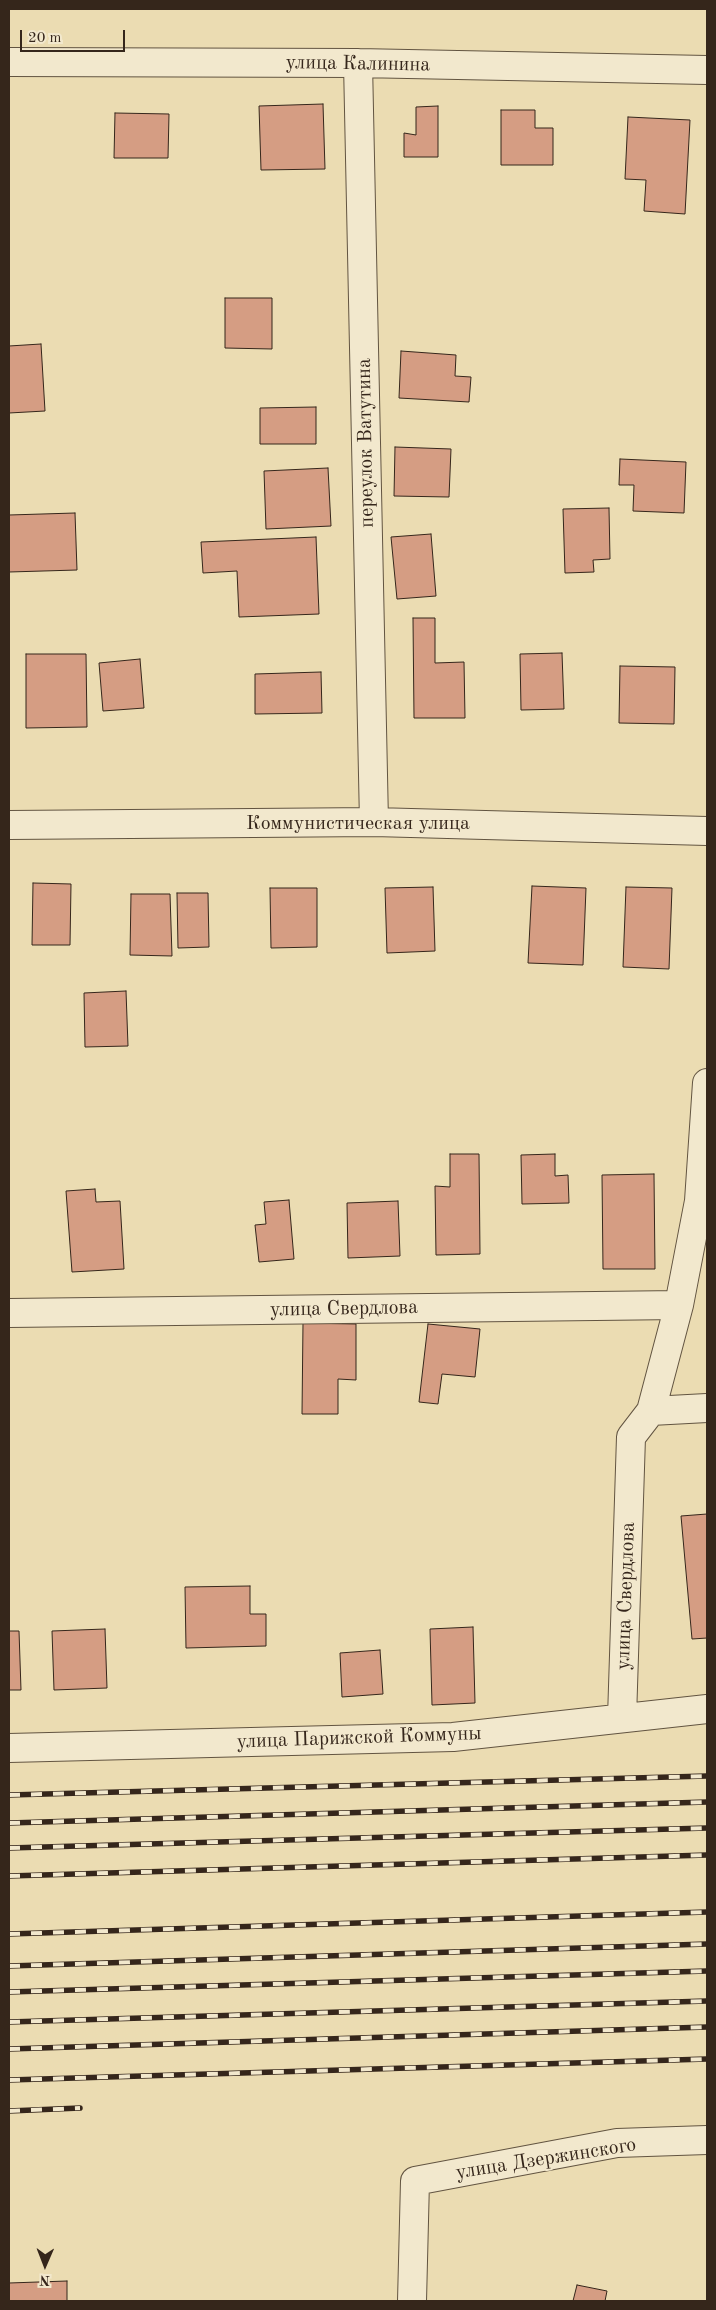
<!DOCTYPE html>
<html>
<head>
<meta charset="utf-8">
<style>
	body { margin:0 }
	#map { position:relative; width:716px; height:2310px; overflow:hidden; background:#ebdcb2; font-family:"Old Standard TT",serif }
	canvas { display:block }
	.frame { position:absolute; inset:0; border:10px solid #35261b; pointer-events:none }
	.north { position:absolute; left:20px; top:2240px; width:50px; height:50px; -webkit-text-stroke:4px #f2e8cd; paint-order:stroke; rotate:181deg; font-size:14px; font-weight:700; line-height:20px; text-align:center; color:#35261b }
	.north::after { content:''; display:block; margin:auto; width:18px; height:22px; background:#35261b; clip-path:polygon(50% 0,100% 100%,50% 72%,0 100%) }
	.scale { position:absolute; left:20px; top:30px; width:105px; height:22px; box-sizing:border-box; border:2px solid #35261b; border-top:0; padding-left:6px; font-size:15px; line-height:18px; white-space:nowrap; color:#35261b; -webkit-text-stroke:4px #f2e8cd; paint-order:stroke }
</style>
</head>
<body>
<div id="map">
<canvas width="716" height="2310"></canvas>
<div class="frame"></div>
<div class="north">N</div>
<div class="scale">20 m</div>
</div>
<script>
const ctx = document.querySelector('canvas').getContext('2d');
ctx.lineJoin = 'round';
function fill(path, color) { ctx.fillStyle = color; ctx.fill(path, 'evenodd'); }
const poly = rows => new Path2D(rows.map(r => 'M' + r).join(''));
function stroke(path, color, width, dash) { ctx.strokeStyle = color; ctx.lineWidth = width; ctx.lineCap = dash ? 'butt' : 'round'; ctx.setLineDash(dash || []); ctx.stroke(path); }
function write(font, color, halo, rows, align = 'center') {
  ctx.font = font + ' "Old Standard TT",serif'; ctx.lineWidth = 4; ctx.setLineDash([]); ctx.textBaseline = 'middle'; ctx.strokeStyle = halo; ctx.fillStyle = color; for (const [text, x, y, turn = 0] of rows) {
    ctx.save(); ctx.translate(x, y); ctx.rotate((+turn || 0) * Math.PI / 180); ctx.textAlign = isNaN(turn) ? turn : align; if (halo) ctx.strokeText(text, 0, 0); ctx.fillText(text, 0, 0); ctx.restore();
  }
}
const building = poly([
	[323,104,325,169,261,170,259,106,323,104],
	[438,106,438,157,404,157,404,133,416,135,416,107,438,106],
	[501,110,535,110,535,128,553,128,553,165,501,165,501,110],
	[115,113,169,114,168,158,114,158,115,113],
	[628,117,690,120,685,214,644,211,646,180,625,179,628,117],
	[225,298,272,298,272,349,225,348,225,298],
	[41,344,45,411,9,413,9,346,41,344],
	[401,351,456,355,455,376,471,377,469,402,399,398,401,351],
	[316,407,316,444,260,444,260,408,316,407],
	[395,447,451,449,449,497,394,496,395,447],
	[620,459,686,462,684,513,633,511,634,485,619,485,620,459],
	[328,468,331,526,266,529,264,471,328,468],
	[609,508,610,559,593,560,594,572,565,573,563,509,609,508],
	[75,513,77,570,9,572,9,515,75,513],
	[431,534,436,596,397,599,391,537,431,534],
	[316,537,319,614,239,617,237,571,203,573,201,542,316,537],
	[413,618,435,618,435,663,464,662,465,718,414,718,413,618],
	[562,653,564,709,521,710,520,654,562,653],
	[26,654,86,654,87,727,26,728,26,654],
	[140,659,144,708,103,711,99,663,140,659],
	[620,666,675,667,674,724,619,723,620,666],
	[321,672,322,713,255,714,255,674,321,672],
	[33,883,71,884,70,945,32,945,33,883],
	[532,886,586,888,583,965,528,963,532,886],
	[433,887,435,951,387,953,385,888,433,887],
	[626,887,672,888,669,969,623,967,626,887],
	[270,888,317,888,317,947,271,948,270,888],
	[177,893,208,893,209,947,178,948,177,893],
	[131,894,170,894,172,956,130,955,131,894],
	[126,991,128,1046,85,1047,84,993,126,991],
	[450,1154,479,1154,480,1254,436,1255,435,1186,450,1187,450,1154],
	[555,1154,555,1176,568,1175,569,1203,522,1204,521,1155,555,1154],
	[654,1174,655,1269,603,1269,602,1175,654,1174],
	[95,1189,96,1202,120,1201,124,1269,72,1272,66,1191,95,1189],
	[289,1200,294,1259,259,1262,255,1225,266,1224,264,1202,289,1200],
	[398,1201,400,1256,348,1258,347,1203,398,1201],
	[303,1323,356,1324,356,1380,338,1379,338,1414,302,1414,303,1323],
	[428,1324,480,1329,475,1377,442,1374,438,1404,419,1402,428,1324],
	[707,1514,707,1638,692,1639,681,1516,707,1514],
	[250,1586,250,1614,266,1614,266,1646,186,1648,185,1587,250,1586],
	[473,1627,475,1703,432,1705,430,1629,473,1627],
	[105,1629,107,1688,54,1690,52,1631,105,1629],
	[9,1631,19,1631,21,1690,9,1690,9,1631],
	[380,1650,383,1694,342,1697,340,1653,380,1650],
	[67,2281,67,2301,9,2301,9,2283,67,2281],
	[577,2285,607,2291,605,2301,573,2301,577,2285]
]);
fill(building, '#d59d83');
stroke(building, '#35261b', 1);
const minor = poly([
	[9,62,358,63,707,70],
	[358,63,374,822],
	[9,825,374,822,707,831],
	[9,1313,679,1305],
	[651,1411,707,1408],
	[622,1718,631,1437,651,1411,679,1305,699,1201,707,1083],
	[9,1748,453,1737,707,1709],
	[412,2301,415,2181,617,2143,707,2140]
]);
stroke(minor, '#625441', 30);
stroke(minor, '#f2e8cd', 28);
const rail = poly([
	[9,1795,707,1776],
	[9,1823,707,1802],
	[9,1848,707,1828],
	[9,1876,707,1855],
	[9,1934,707,1912],
	[9,1966,707,1944],
	[9,1992,707,1971],
	[9,2022,707,2001],
	[9,2049,707,2027],
	[9,2080,707,2059],
	[9,2111,80,2108]
]);
stroke(rail, '#35261b', 5.5);
stroke(rail, '#f2e8cd', 4, [11]);
write('20px', '#35261b', '#f2e8cd', [
	["улица Калинина",358,64,1],
	["переулок Ватутина",366,443,-91],
	["Коммунистическая улица",358,824],
	["улица Свердлова",344,1309,-1],
	["улица Свердлова",626,1596,-88],
	["улица Парижской Коммуны",359,1738,-2],
	["улица Дзержинского",546,2159,-9]
]);
</script>
</body>
</html>
